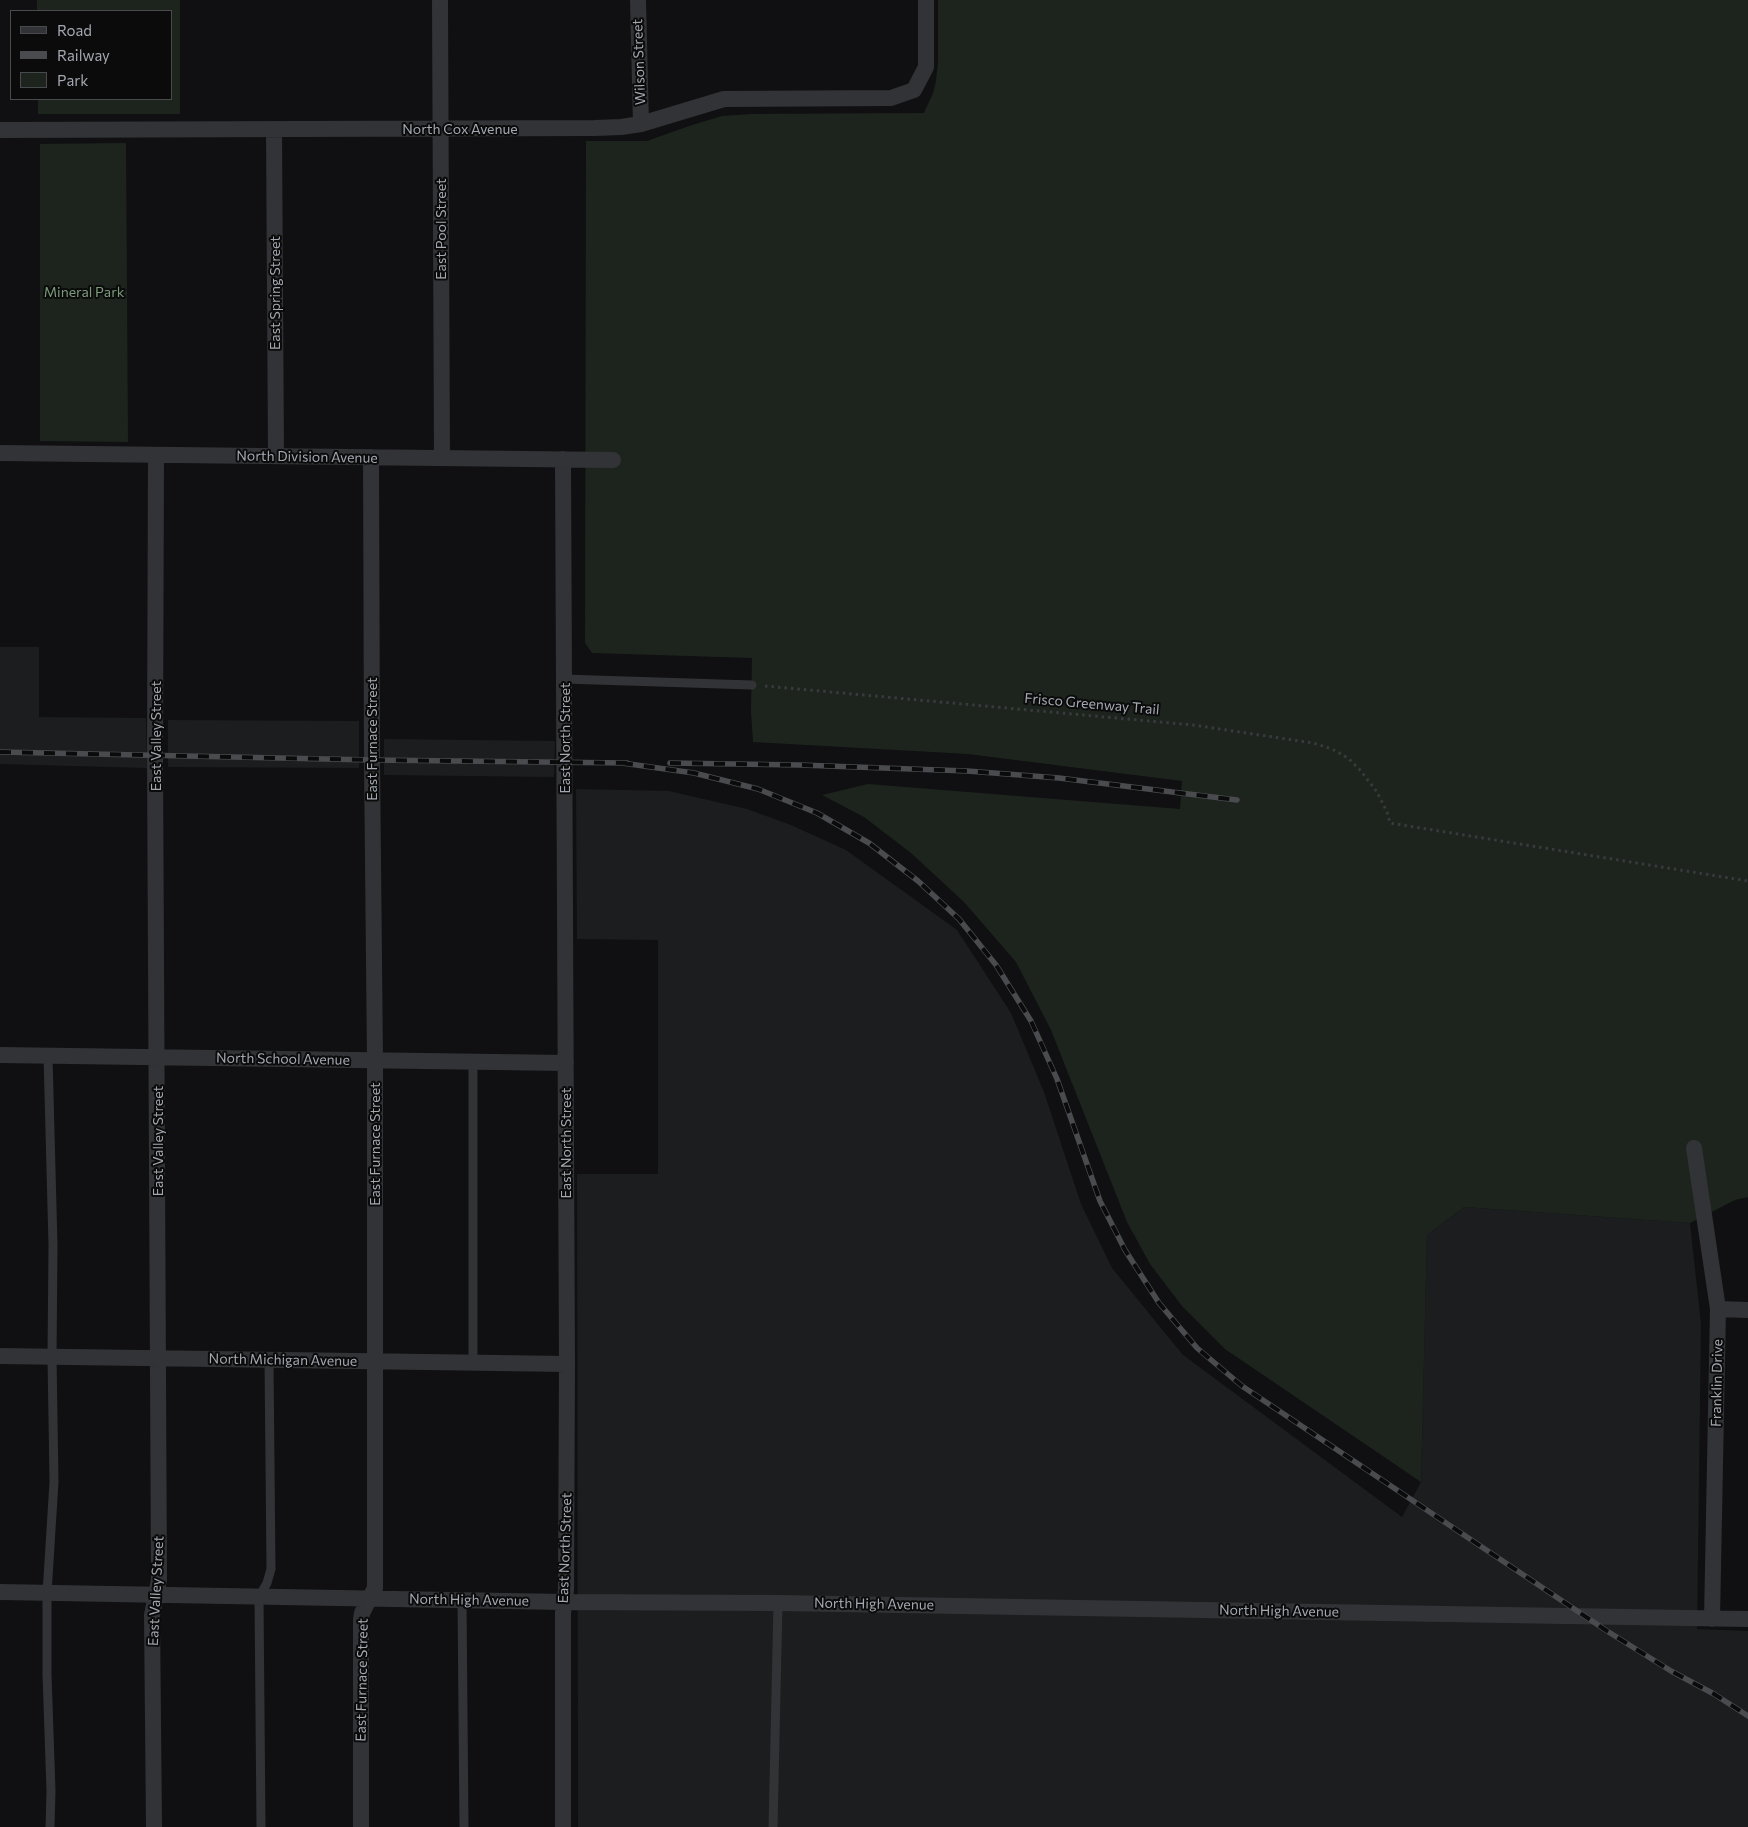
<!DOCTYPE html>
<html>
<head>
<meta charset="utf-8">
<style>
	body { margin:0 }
	#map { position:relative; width:1748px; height:1827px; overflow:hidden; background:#101012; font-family:Commissioner,sans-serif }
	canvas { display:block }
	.legend { position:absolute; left:10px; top:10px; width:162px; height:90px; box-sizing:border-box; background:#0b0b0c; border:1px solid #484a4e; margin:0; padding:6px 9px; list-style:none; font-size:15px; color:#a3a8b1 }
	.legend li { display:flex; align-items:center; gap:10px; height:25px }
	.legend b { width:25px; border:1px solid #484a4e }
</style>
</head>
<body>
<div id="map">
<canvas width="1748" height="1827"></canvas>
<ul class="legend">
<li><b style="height:6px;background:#323336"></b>Road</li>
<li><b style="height:6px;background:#494b4f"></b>Railway</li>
<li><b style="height:14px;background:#1d241d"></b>Park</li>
</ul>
</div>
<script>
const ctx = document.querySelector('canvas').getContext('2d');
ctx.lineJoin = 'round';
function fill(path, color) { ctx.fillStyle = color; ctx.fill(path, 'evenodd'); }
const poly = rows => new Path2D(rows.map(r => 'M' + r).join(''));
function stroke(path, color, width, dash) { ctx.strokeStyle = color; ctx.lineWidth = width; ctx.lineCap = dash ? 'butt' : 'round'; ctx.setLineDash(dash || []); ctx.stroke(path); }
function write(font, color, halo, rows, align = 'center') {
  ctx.font = font + ' Commissioner,sans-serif'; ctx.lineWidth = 4; ctx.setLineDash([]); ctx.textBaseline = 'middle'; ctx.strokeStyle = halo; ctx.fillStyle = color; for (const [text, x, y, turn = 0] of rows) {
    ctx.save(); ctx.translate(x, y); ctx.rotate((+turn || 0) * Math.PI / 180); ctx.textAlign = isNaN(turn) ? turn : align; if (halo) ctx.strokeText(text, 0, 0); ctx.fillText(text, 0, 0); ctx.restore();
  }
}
fill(poly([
	[0,647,39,647,39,717,146,718,147,768,0,764],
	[168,720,359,721,359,768,168,767],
	[384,739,555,741,554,777,384,775],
	[576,789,669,791,747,809,791,825,846,850,957,930,1011,1013,1044,1092,1081,1204,1112,1268,1183,1355,1402,1517,1421,1482,1427,1235,1464,1207,1690,1223,1701,1324,1697,1629,1748,1631,1748,1827,578,1827,577,1174,658,1174,658,940,577,939]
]), '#1c1d1e');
fill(poly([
	[37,0,180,0,180,114,38,114,38,99,171,99,171,11,37,11],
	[938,0,1748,0,1748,1197,1735,1200,1690,1223,1464,1207,1427,1235,1421,1482,1225,1349,1182,1306,1150,1264,1127,1222,1051,1030,1016,962,964,902,911,853,864,817,822,795,868,784,1180,809,1182,781,968,754,753,742,751,712,752,658,592,653,585,643,586,141,647,141,689,126,722,116,751,114,924,113,933,93,936,81,938,62],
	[126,143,128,442,40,441,40,144]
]), '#1d241d');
stroke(poly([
	[765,686,1193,725,1313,743,1332,749,1348,758,1361,771,1377,792,1387,812,1390,823,1748,881]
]), '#383a3d', 3, [2.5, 4]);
stroke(poly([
	[564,679,752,685],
	[48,1056,53,1245,52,1357,54,1482,47,1593,47,1674,51,1791,50,1827],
	[473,1062,473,1363],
	[462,1600,464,1827],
	[261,1827,259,1597,267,1583,271,1569,269,1360],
	[773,1827,778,1603]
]), '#323336', 9);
stroke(poly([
	[440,0,442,458],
	[638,0,641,124],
	[274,129,276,456],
	[0,130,595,128,621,127,641,124,724,99,891,98,914,90,926,67,926,0],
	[0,453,613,460],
	[0,1055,566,1063],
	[1694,1148,1718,1309,1712,1619],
	[1718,1309,1748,1310],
	[0,1356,567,1364],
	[0,1592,563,1602,778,1603,1748,1619],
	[154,1827,152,1615,159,1580,155,756,156,455],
	[361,1827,361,1619,362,1613,375,1588,375,1061,372,760,371,457],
	[563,1827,563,1613,566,1590,567,1364,563,459]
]), '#323336', 16);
const rail = poly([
	[0,752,372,760,627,763],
	[622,763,694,773,758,789,817,813,869,843,918,881,959,919,996,965,1031,1021,1057,1079,1100,1201,1125,1250,1159,1303,1197,1348,1242,1386,1607,1631,1671,1671,1714,1694,1748,1716],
	[670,763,800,765,967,771,1059,778,1237,800]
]);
stroke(rail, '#494b4f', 5.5);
stroke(rail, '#0b0b0c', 4, [11]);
write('14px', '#a3a8b1', '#0b0b0c', [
	["Wilson Street",639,62,-92],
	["North Cox Avenue",460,129],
	["East Pool Street",441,229,-90],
	["East Spring Street",275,293,-90],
	["North Division Avenue",307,457,1],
	["Frisco Greenway Trail",1092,704,5],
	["East Valley Street",156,736,-90],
	["East North Street",565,738,-90],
	["East Furnace Street",372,739,-90],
	["North School Avenue",283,1059,1],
	["East Valley Street",158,1141,-90],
	["East North Street",566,1143,-90],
	["East Furnace Street",375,1144,-90],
	["North Michigan Avenue",283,1360,1],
	["Franklin Drive",1717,1383,-89],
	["East North Street",565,1548,-88],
	["East Valley Street",156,1591,-87],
	["North High Avenue",469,1600,1],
	["North High Avenue",874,1604,1],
	["North High Avenue",1279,1611,1],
	["East Furnace Street",362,1680,-89]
]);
write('14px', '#7c9b7b', '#0b0b0c', [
	["Mineral Park",84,292]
]);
</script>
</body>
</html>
